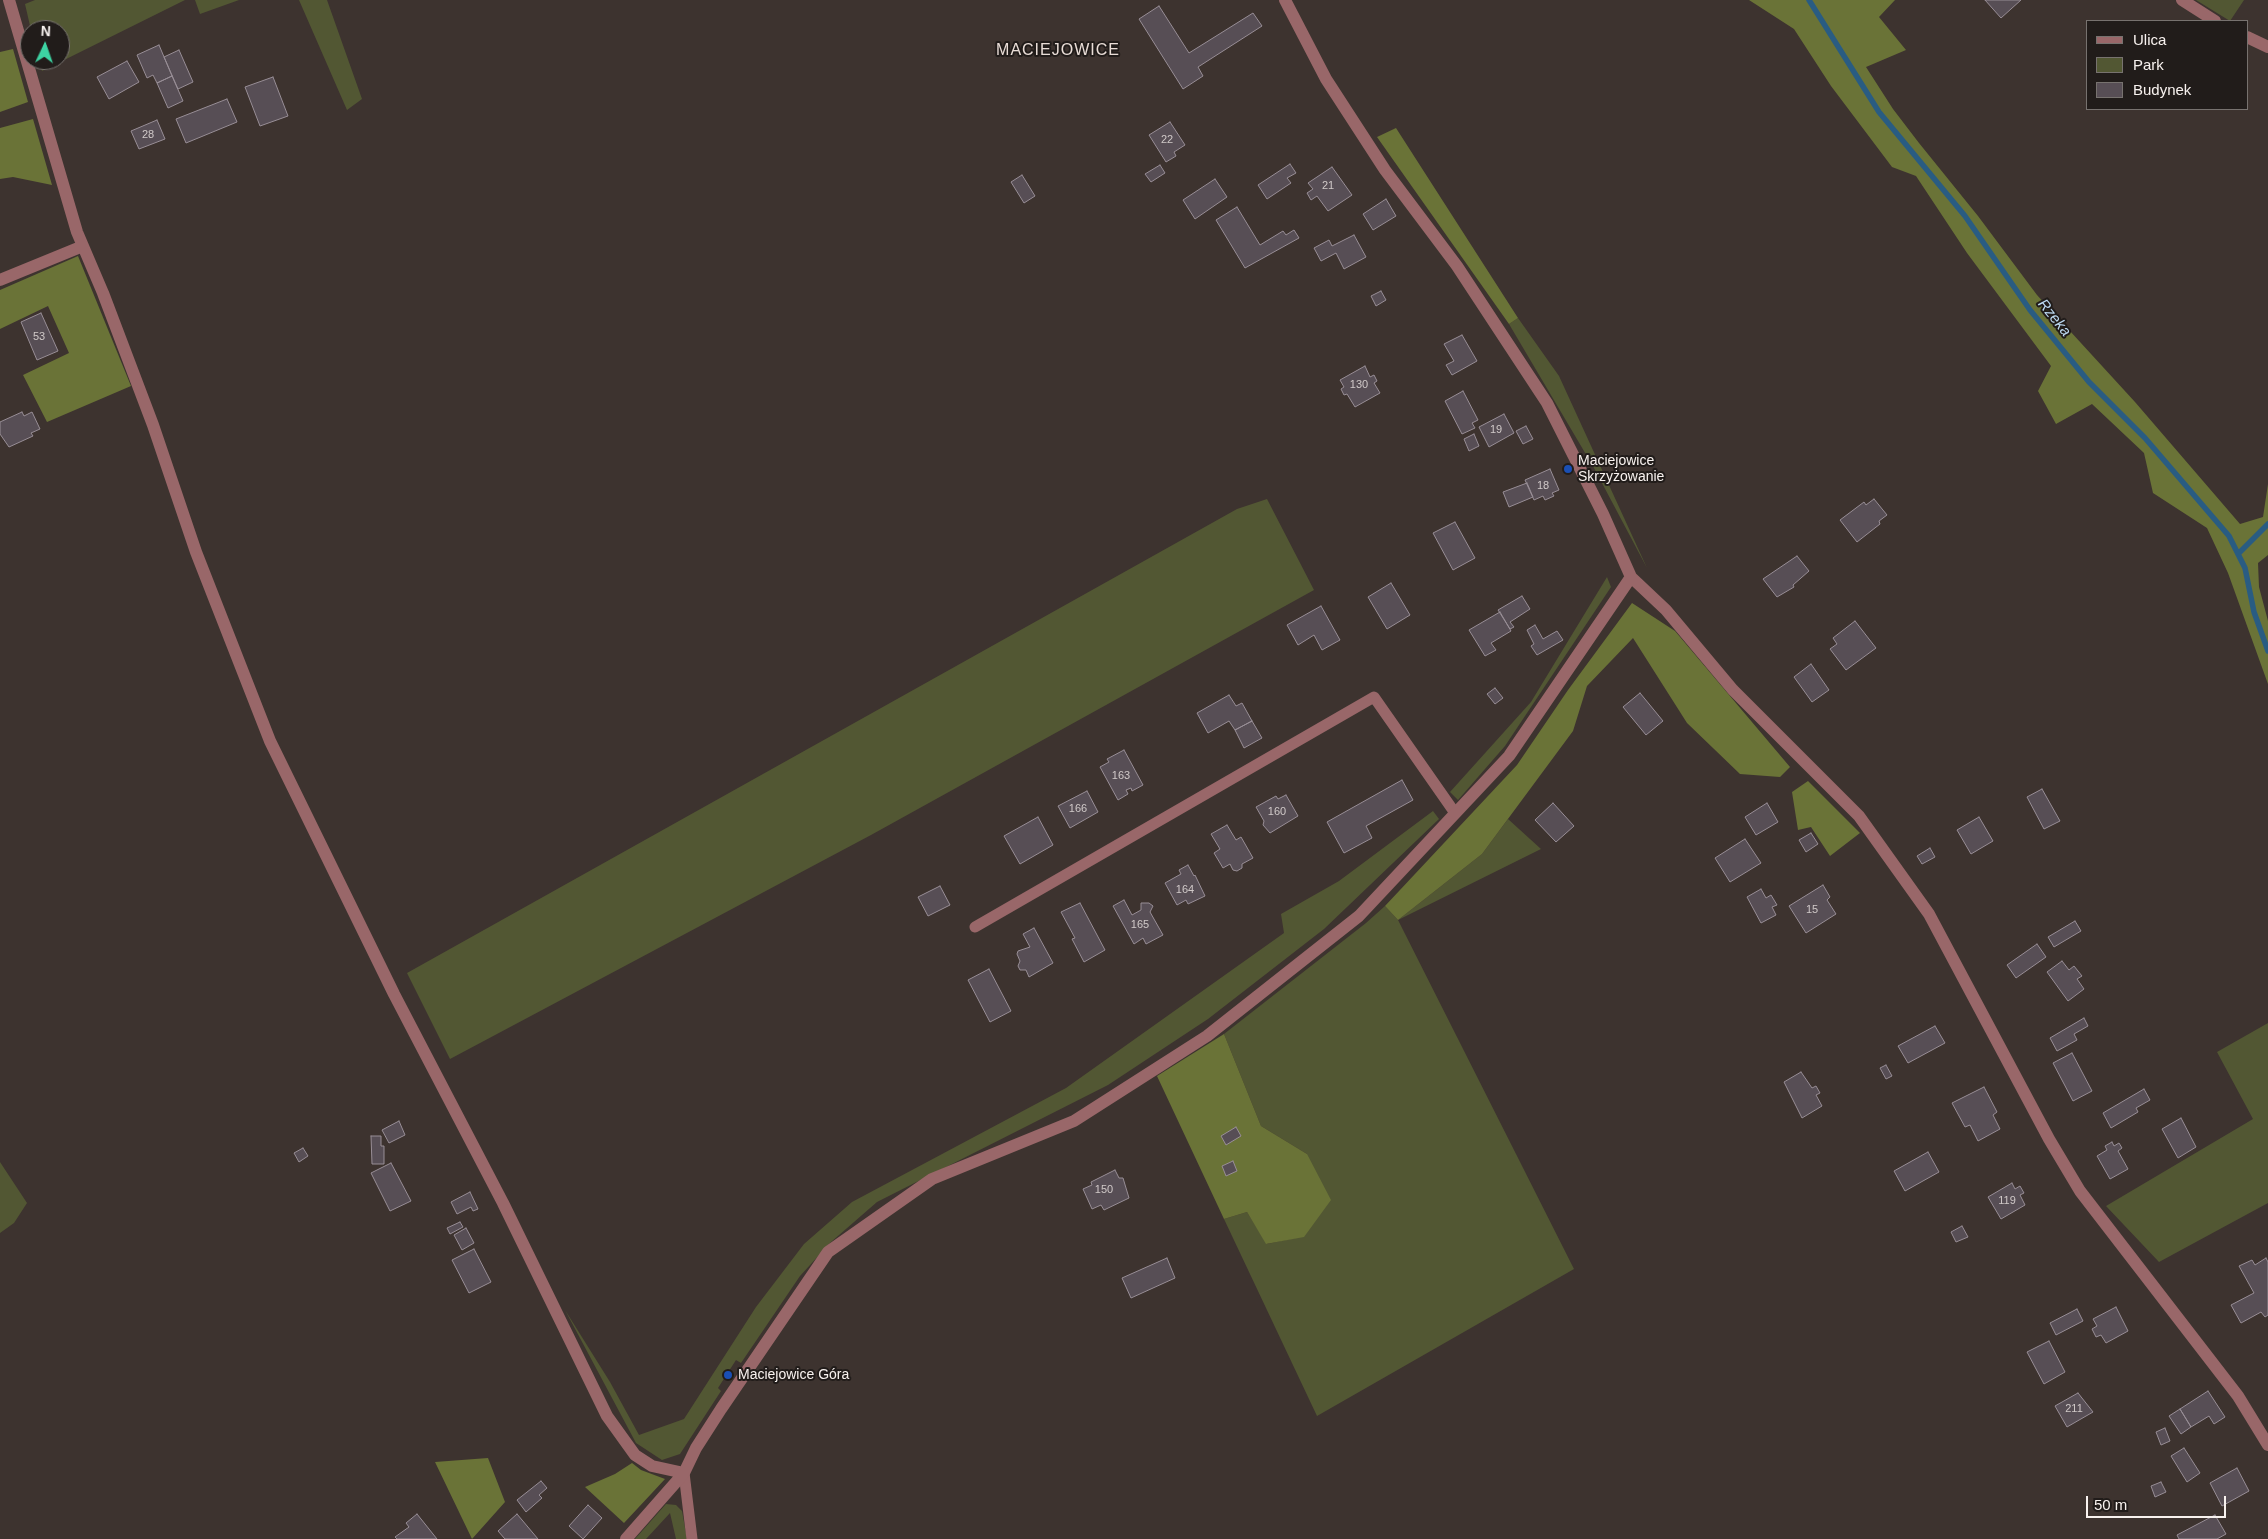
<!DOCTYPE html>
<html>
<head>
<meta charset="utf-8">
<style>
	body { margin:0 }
	#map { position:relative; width:2268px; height:1539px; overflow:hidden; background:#3d332f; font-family:Helvetica,sans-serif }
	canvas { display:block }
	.legend { position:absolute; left:2086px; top:20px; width:162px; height:90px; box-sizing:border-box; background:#211c1a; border:1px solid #77726f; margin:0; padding:6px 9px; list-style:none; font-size:15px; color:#f8f2ef }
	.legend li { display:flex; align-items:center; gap:10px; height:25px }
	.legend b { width:25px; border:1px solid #77726f }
	.north { position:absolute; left:20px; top:20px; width:50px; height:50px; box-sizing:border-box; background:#211c1a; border:1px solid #77726f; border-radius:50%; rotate:3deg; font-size:14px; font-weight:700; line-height:20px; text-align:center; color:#f8f2ef }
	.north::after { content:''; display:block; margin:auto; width:18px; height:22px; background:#3dd4a3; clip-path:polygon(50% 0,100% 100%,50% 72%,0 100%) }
	.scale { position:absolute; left:2086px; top:1496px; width:140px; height:22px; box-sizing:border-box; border:2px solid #f8f2ef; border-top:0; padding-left:6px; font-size:15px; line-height:18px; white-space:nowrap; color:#f8f2ef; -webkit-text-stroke:4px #211c1a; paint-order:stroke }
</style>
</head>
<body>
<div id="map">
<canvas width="2268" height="1539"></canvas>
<ul class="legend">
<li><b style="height:6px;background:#996769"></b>Ulica</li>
<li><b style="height:14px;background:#525733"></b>Park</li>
<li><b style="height:14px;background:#574e55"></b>Budynek</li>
</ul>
<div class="north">N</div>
<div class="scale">50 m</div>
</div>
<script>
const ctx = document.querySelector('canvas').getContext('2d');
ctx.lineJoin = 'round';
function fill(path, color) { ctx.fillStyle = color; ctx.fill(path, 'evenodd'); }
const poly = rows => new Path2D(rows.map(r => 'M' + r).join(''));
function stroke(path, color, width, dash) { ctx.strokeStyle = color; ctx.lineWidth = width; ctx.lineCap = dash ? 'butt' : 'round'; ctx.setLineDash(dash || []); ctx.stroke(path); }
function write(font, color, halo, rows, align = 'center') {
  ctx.font = font + ' Helvetica,sans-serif'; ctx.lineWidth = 4; ctx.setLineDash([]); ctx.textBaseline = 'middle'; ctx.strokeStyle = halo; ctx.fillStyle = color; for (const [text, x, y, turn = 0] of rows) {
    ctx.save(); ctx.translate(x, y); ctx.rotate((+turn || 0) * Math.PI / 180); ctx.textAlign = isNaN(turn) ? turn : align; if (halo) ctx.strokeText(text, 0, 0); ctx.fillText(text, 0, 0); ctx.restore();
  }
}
fill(poly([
	[35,0,185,0,42,71,39,60,60,60,60,30,31,30,25,4],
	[195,0,239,0,200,14],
	[299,0,327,0,362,99,347,110],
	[2196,0,2244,0,2230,21],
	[1518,318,1559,376,1647,568,1594,468,1509,324],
	[1267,499,1314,590,871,835,450,1059,407,973,1237,509],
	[1607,577,1611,587,1505,746,1458,800,1450,792,1531,702],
	[1433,811,1439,819,1324,929,1208,1019,1108,1085,877,1202,831,1242,800,1276,741,1363,736,1360,718,1388,721,1391,680,1454,662,1460,636,1443,565,1310,610,1382,639,1435,684,1419,756,1307,804,1244,852,1202,1066,1088,1284,933,1281,914,1339,881],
	[1508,819,1541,849,1398,920,1574,1269,1317,1416,1224,1219,1247,1212,1267,1244,1304,1236,1307,1154,1261,1126,1224,1034,1366,923,1385,906,1398,920,1482,854],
	[2268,1023,2268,1203,2159,1262,2106,1206,2253,1119,2217,1052],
	[0,1162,27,1203,14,1223,0,1233],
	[666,1504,676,1505,682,1511,687,1539,676,1539,670,1513,646,1539,635,1539]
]), '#525733');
fill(poly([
	[1749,0,1895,0,1879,17,1906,50,1866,67,1893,109,1919,143,1978,216,2037,295,2135,402,2240,524,2263,517,2268,484,2268,555,2258,563,2259,587,2268,621,2268,684,2228,573,2207,528,2153,493,2144,453,2092,404,2056,424,2038,391,2051,366,1967,253,1916,176,1892,167,1831,86,1794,29],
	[13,49,28,102,0,112,0,52],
	[33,119,52,185,13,177,0,179,0,128],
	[1396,128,1518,318,1509,324,1377,137],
	[78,256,131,386,47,422,23,375,69,353,48,306,0,329,0,290],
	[1632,603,1675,631,1790,767,1780,777,1740,774,1687,723,1633,638,1587,686,1573,731,1482,854,1398,920,1385,906,1517,765,1568,690],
	[1808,781,1860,833,1830,856,1811,827,1798,830,1792,792],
	[1224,1034,1261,1126,1307,1154,1331,1200,1304,1237,1266,1244,1247,1212,1224,1219,1157,1076],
	[488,1458,505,1502,472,1539,435,1462],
	[632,1463,641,1470,665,1479,624,1523,585,1487,615,1474]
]), '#6a7337');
stroke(poly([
	[1809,0,1879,112,1965,216,2030,310,2089,382,2145,438,2229,536,2245,568,2254,612,2268,651],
	[2238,554,2268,524]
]), '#295c82', 5.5);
const building = poly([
	[1985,0,2021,0,2001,18,1985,0],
	[1159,6,1189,53,1253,13,1262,26,1198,67,1203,76,1183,89,1139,19,1159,6],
	[159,45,172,76,157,83,153,75,147,78,137,55,159,45],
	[179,50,193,82,178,89,164,57,179,50],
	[127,61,139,82,109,99,97,77,127,61],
	[172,76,183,101,168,108,157,83,172,76],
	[273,77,288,116,260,126,245,87,273,77],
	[227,99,237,122,186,143,176,119,227,99],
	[157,120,165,139,139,149,131,131,157,120],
	[1170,122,1185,145,1174,152,1176,156,1166,162,1149,135,1170,122],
	[1290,164,1296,173,1287,178,1291,183,1267,199,1258,185,1290,164],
	[1160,165,1165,173,1151,182,1145,174,1160,165],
	[1332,167,1352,195,1328,211,1317,196,1311,200,1307,193,1313,189,1308,183,1332,167],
	[1022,175,1035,196,1024,203,1011,182,1022,175],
	[1215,179,1227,197,1195,219,1183,200,1215,179],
	[1386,199,1396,216,1373,230,1363,214,1386,199],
	[1237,207,1260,245,1283,231,1286,235,1294,230,1299,238,1245,268,1216,220,1237,207],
	[1354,235,1366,257,1344,269,1336,253,1321,261,1314,248,1329,240,1332,246,1354,235],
	[1381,291,1386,300,1376,306,1371,296,1381,291],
	[41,313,58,351,37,360,21,322,41,313],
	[1462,335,1477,361,1452,375,1446,365,1454,361,1444,344,1462,335],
	[1365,366,1370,377,1374,375,1377,381,1374,383,1380,393,1355,407,1347,394,1344,395,1341,389,1344,387,1340,380,1365,366],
	[1463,391,1478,420,1472,423,1475,428,1462,434,1445,401,1463,391],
	[22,412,24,416,32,412,40,429,31,433,33,436,9,447,0,434,0,422,22,412],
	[1504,414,1514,433,1489,447,1479,427,1504,414],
	[1526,426,1533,439,1523,444,1516,431,1526,426],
	[1474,434,1479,446,1469,451,1464,439,1474,434],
	[1550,469,1559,490,1552,493,1554,496,1545,500,1543,496,1534,500,1525,480,1550,469],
	[1527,483,1533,497,1509,507,1503,492,1527,483],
	[1874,499,1887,515,1879,521,1880,524,1857,542,1840,520,1864,502,1866,505,1874,499],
	[1455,522,1475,558,1453,570,1433,533,1455,522],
	[1797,556,1809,571,1793,585,1794,587,1777,597,1763,579,1797,556],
	[1391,583,1410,615,1387,629,1368,597,1391,583],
	[1522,596,1530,609,1510,622,1514,627,1510,629,1498,610,1522,596],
	[1321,606,1340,640,1322,650,1314,635,1298,645,1287,625,1321,606],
	[1500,612,1511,631,1491,643,1496,650,1485,656,1469,630,1500,612],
	[1855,621,1876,648,1846,670,1830,649,1837,644,1833,638,1855,621],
	[1535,625,1543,639,1557,631,1563,640,1537,655,1531,646,1534,644,1527,630,1535,625],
	[1811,664,1829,690,1812,702,1794,677,1811,664],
	[1495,688,1503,698,1495,704,1487,694,1495,688],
	[1640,693,1663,721,1646,735,1623,707,1640,693],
	[1229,695,1236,706,1242,703,1252,721,1235,730,1229,721,1208,733,1197,713,1229,695],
	[1252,721,1262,738,1244,748,1235,730,1252,721],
	[1124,750,1143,785,1132,791,1131,788,1126,790,1128,794,1118,800,1100,767,1109,762,1107,759,1124,750],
	[1402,780,1413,800,1366,826,1372,838,1344,853,1327,822,1402,780],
	[2042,789,2060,821,2044,829,2027,797,2042,789],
	[1087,791,1098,812,1070,828,1058,806,1087,791],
	[1286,795,1298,816,1270,833,1263,825,1264,821,1256,807,1276,796,1278,799,1286,795],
	[1553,803,1574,826,1556,842,1535,820,1553,803],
	[1767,803,1778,822,1756,835,1745,817,1767,803],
	[1038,817,1053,845,1020,864,1004,836,1038,817],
	[1979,817,1993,841,1971,854,1957,830,1979,817],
	[1227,825,1236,840,1241,837,1253,858,1242,864,1242,868,1237,871,1233,870,1230,864,1223,868,1214,853,1220,849,1211,834,1227,825],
	[1811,833,1818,844,1806,852,1799,840,1811,833],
	[1745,839,1761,863,1730,882,1715,858,1745,839],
	[1930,848,1935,857,1922,864,1917,856,1930,848],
	[1188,865,1194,876,1195,875,1205,896,1188,904,1186,900,1177,905,1165,883,1181,874,1179,870,1188,865],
	[1823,885,1830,897,1827,900,1836,914,1806,933,1789,906,1823,885],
	[940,886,950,905,928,916,918,897,940,886],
	[1761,889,1766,898,1771,895,1777,905,1772,907,1776,915,1761,923,1747,897,1761,889],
	[1124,900,1132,915,1141,910,1141,903,1149,903,1153,906,1150,912,1163,935,1146,944,1143,938,1134,944,1113,906,1124,900],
	[1080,903,1105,950,1084,962,1072,939,1075,938,1061,912,1080,903],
	[2075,921,2081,931,2054,947,2048,937,2075,921],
	[1034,928,1053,963,1029,977,1026,970,1020,970,1018,966,1020,961,1017,954,1018,951,1030,947,1023,934,1034,928],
	[2037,944,2046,957,2016,978,2007,965,2037,944],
	[2062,961,2069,970,2074,966,2082,976,2077,979,2084,989,2068,1001,2047,972,2062,961],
	[989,969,1011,1011,990,1022,968,980,989,969],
	[2084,1018,2088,1026,2074,1034,2077,1040,2057,1051,2050,1038,2084,1018],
	[1935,1026,1945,1043,1908,1063,1898,1046,1935,1026],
	[2072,1053,2092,1091,2073,1101,2053,1063,2072,1053],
	[1886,1065,1892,1076,1886,1079,1880,1068,1886,1065],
	[1801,1072,1812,1088,1816,1086,1820,1093,1816,1095,1822,1106,1802,1118,1784,1082,1801,1072],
	[1984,1087,1997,1112,1993,1115,2000,1129,1978,1141,1970,1125,1965,1127,1952,1103,1984,1087],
	[2144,1089,2150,1100,2136,1108,2138,1112,2111,1128,2103,1113,2144,1089],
	[2181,1118,2196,1147,2178,1158,2162,1129,2181,1118],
	[399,1121,405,1135,389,1143,382,1130,399,1121],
	[1236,1127,1241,1136,1226,1145,1221,1136,1236,1127],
	[371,1136,381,1136,381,1146,384,1146,384,1164,372,1164,371,1136],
	[2112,1142,2114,1146,2119,1143,2122,1148,2118,1151,2128,1169,2110,1179,2097,1156,2107,1150,2105,1146,2112,1142],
	[303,1148,308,1156,299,1162,294,1153,303,1148],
	[1928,1152,1939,1172,1905,1191,1894,1171,1928,1152],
	[1233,1161,1237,1171,1226,1176,1222,1166,1233,1161],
	[391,1163,411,1201,390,1211,371,1173,391,1163],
	[1115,1170,1119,1178,1123,1178,1129,1198,1104,1210,1101,1205,1092,1209,1083,1189,1092,1185,1091,1182,1115,1170],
	[2012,1183,2015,1189,2020,1186,2024,1193,2020,1195,2025,1205,2001,1219,1988,1197,2012,1183],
	[470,1192,478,1209,473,1211,471,1207,457,1214,451,1202,470,1192],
	[460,1222,463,1227,450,1234,447,1228,460,1222],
	[1962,1226,1968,1237,1956,1242,1951,1232,1962,1226],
	[466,1228,474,1243,462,1250,454,1235,466,1228],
	[474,1249,491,1282,469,1293,452,1260,474,1249],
	[1167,1258,1175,1278,1131,1298,1122,1278,1167,1258],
	[2266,1258,2268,1262,2268,1315,2265,1317,2261,1312,2241,1323,2231,1305,2254,1293,2239,1266,2252,1260,2255,1265,2266,1258],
	[2116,1307,2128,1331,2106,1343,2101,1335,2096,1337,2092,1329,2097,1326,2093,1319,2116,1307],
	[2077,1309,2083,1321,2056,1335,2050,1323,2077,1309],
	[2049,1341,2065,1372,2044,1384,2027,1352,2049,1341],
	[2208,1391,2225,1417,2214,1424,2209,1416,2191,1427,2180,1409,2208,1391],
	[2078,1393,2093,1412,2067,1427,2055,1406,2078,1393],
	[2180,1409,2191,1427,2181,1434,2169,1416,2180,1409],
	[2165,1428,2170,1441,2161,1445,2156,1432,2165,1428],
	[2184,1448,2200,1473,2187,1482,2171,1456,2184,1448],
	[2237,1468,2249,1491,2222,1506,2210,1483,2237,1468],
	[541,1481,547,1488,539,1495,542,1498,526,1512,517,1500,541,1481],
	[2161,1482,2166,1492,2155,1497,2151,1486,2161,1482],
	[588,1505,602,1518,583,1539,569,1526,588,1505],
	[417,1514,437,1539,397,1539,395,1537,409,1527,406,1523,417,1514],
	[517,1514,538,1539,505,1539,498,1531,517,1514],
	[2215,1515,2226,1534,2217,1539,2179,1539,2177,1535,2215,1515]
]);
fill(building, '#574e55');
stroke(building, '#988e96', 1);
stroke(poly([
	[975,927,1374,697,1455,813],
	[684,1473,692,1539]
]), '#996769', 11);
stroke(poly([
	[9,0,77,232,103,293,153,425,196,552,270,741,394,994,503,1203,607,1416,635,1455,652,1466,684,1473],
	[1285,0,1326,79,1385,170,1457,266,1547,403,1603,514,1631,577,1666,610,1733,690,1859,816,1929,914,2049,1139,2080,1191,2238,1396,2268,1445],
	[2182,0,2215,21],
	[2247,37,2268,47],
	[0,280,83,246],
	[626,1539,684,1473,696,1448,721,1409,828,1252,932,1179,1074,1121,1207,1036,1359,916,1509,756,1631,577]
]), '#996769', 12);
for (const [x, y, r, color] of [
	[1568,469,5,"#1a4fb4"],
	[728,1375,5,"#1a4fb4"]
]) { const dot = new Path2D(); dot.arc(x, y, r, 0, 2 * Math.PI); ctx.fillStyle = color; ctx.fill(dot); stroke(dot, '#211c1a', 2); }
write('11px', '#d0c9c8', null, [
	["28",148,135],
	["22",1167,140],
	["21",1328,186],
	["53",39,337],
	["130",1359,385],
	["19",1496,430],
	["18",1543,486],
	["163",1121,776],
	["166",1078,809],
	["160",1277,812],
	["164",1185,890],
	["15",1812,910],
	["165",1140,925],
	["150",1104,1190],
	["119",2007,1201],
	["211",2074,1409]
]);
write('14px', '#f8f2ef', '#211c1a', [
	["Maciejowice",1578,461],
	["Skrzyżowanie",1578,477],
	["Maciejowice Góra",738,1375]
], 'left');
write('italic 15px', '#bedbf3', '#211c1a', [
	["Rzeka",2054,318,51]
]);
ctx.letterSpacing = '1px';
write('16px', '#e9ddd7', '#211c1a', [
	["MACIEJOWICE",1058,51]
]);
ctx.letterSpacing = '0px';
</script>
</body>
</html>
